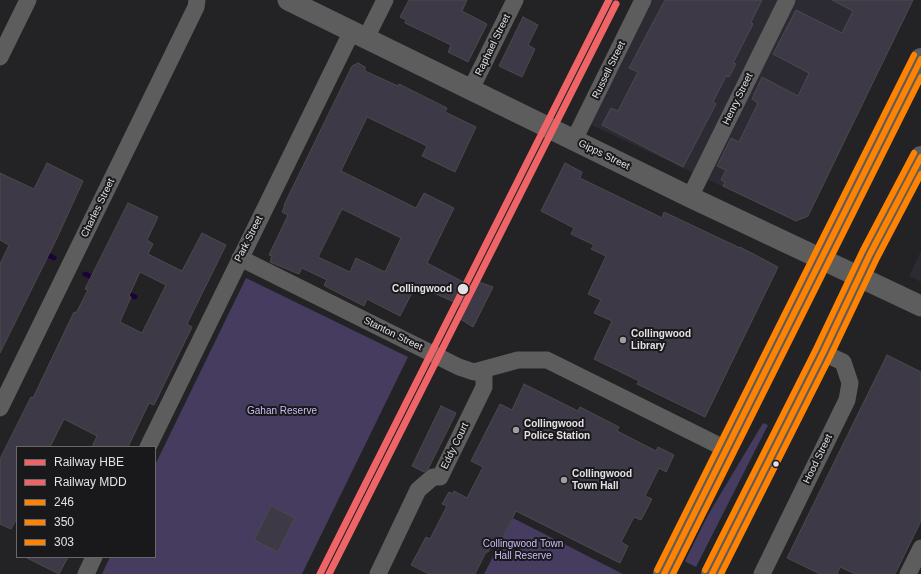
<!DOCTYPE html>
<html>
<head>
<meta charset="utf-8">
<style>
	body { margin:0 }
	#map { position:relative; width:921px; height:574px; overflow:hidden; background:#232224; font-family:Helvetica,sans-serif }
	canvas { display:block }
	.legend { position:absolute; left:16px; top:446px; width:140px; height:112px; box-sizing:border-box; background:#19181b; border:1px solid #69696b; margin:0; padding:5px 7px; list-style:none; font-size:12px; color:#e2e2e4 }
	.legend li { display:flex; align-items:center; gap:8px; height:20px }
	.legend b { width:20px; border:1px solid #69696b }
</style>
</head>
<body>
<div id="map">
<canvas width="921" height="574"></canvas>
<ul class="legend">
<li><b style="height:5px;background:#ef6466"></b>Railway HBE</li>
<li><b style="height:5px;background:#ef6466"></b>Railway MDD</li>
<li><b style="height:5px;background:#ff8200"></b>246</li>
<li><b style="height:5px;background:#ff8200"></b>350</li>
<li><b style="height:5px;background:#ff8200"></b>303</li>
</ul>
</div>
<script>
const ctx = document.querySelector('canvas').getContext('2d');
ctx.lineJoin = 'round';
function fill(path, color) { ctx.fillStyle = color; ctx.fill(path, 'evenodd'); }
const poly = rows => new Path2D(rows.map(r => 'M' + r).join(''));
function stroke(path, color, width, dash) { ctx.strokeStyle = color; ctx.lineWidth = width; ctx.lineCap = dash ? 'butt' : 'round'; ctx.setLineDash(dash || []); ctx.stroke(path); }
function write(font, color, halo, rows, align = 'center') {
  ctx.font = font + ' Helvetica,sans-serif'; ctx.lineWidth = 4; ctx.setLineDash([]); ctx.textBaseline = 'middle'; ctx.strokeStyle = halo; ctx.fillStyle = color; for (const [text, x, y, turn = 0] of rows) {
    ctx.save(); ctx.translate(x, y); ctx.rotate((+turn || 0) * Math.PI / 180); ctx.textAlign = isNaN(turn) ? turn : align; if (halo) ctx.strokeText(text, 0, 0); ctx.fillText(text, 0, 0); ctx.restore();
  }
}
fill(poly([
	[651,0,913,0,806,219,804,218,796,221,589,124],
	[921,251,921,282,909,276]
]), '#2c2a32');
fill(poly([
	[246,278,408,357,302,574,102,574,110,557,155,557,155,465],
	[763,423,768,425,696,567,686,562,685,561,708,515],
	[513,518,623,574,484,574]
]), '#463c60');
stroke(poly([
	[44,253,54,258],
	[85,274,96,279],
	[125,292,135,297]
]), '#1a0338', 5);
const building = poly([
	[409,0,467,0,462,11,487,24,468,62,448,52,451,45,405,23,406,20,400,17,409,0],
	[665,0,762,0,751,22,753,24,733,63,736,64,729,77,726,76,713,102,716,104,683,167,602,125,611,108,618,111,638,72,629,68,665,0],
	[832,0,913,0,808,216,796,221,723,186,725,182,721,180,726,170,717,166,731,138,739,142,758,103,752,99,762,77,798,96,809,73,773,54,796,10,842,33,853,11,832,0],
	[523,17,538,25,528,45,535,49,522,77,499,66,523,17],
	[358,63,365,67,365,71,398,86,399,84,447,108,445,112,476,127,455,172,422,156,427,146,367,117,341,171,416,208,424,193,454,208,427,263,473,287,476,281,493,287,473,327,457,317,463,306,416,285,400,316,367,299,364,306,325,286,324,285,327,280,302,268,299,274,270,262,272,256,269,255,288,215,282,212,285,205,284,205,352,66,358,63],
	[342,209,401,238,385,272,356,258,350,272,318,257,342,209],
	[47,163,83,181,57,238,0,353,0,264,9,245,0,240,0,173,34,189,47,163],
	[565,163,582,172,580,178,650,212,662,218,664,212,740,248,740,247,778,267,705,417,637,384,639,381,594,359,612,321,594,313,601,300,588,294,606,256,591,249,594,245,571,234,574,228,541,211,565,163],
	[128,203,158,217,147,240,153,244,148,254,182,271,202,233,226,245,187,324,192,327,154,405,149,403,128,447,92,447,97,436,64,419,50,447,17,447,17,518,11,529,0,524,0,459,31,397,33,398,74,312,76,313,88,290,85,289,128,203],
	[140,272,166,285,142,333,120,322,131,297,129,296,140,272],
	[887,355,921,372,921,521,895,574,855,574,840,567,837,574,820,574,787,558,887,355],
	[524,384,578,411,580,407,619,427,617,431,656,451,658,447,674,455,666,472,659,468,645,496,652,499,641,520,634,517,621,542,628,546,620,563,516,511,499,545,493,543,488,552,486,552,475,574,429,574,411,565,426,537,430,539,447,506,442,504,449,492,453,494,454,491,467,498,483,467,471,461,500,404,512,410,524,384],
	[441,406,456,413,428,469,424,472,412,466,441,406],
	[271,506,295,518,278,552,254,540,271,506],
	[25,557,68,557,59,574,25,557]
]);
fill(building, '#3e3946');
stroke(building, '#4b4a4c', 1);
stroke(poly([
	[366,38,385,0],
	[0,57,28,0],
	[470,91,515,0],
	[574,140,643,0],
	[690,197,787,0],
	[240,258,459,367,474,372,518,360,547,360,726,449],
	[0,408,174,52,196,7,197,0],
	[148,447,352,31],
	[86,574,94,557],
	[378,574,418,490,433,477,440,477,484,387,484,370],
	[762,574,847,400,850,383,843,362,823,353],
	[908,574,921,548]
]), '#5d5d5d', 17);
stroke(poly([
	[288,0,690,197,921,306]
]), '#5d5d5d', 21);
stroke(poly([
	[664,574,921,59],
	[712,574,823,353,870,254,921,157]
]), '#5c5c5d', 22);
stroke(poly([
	[664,574,921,59],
	[712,574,823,353,870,254,921,157]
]), '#ff8200', 6);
stroke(poly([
	[673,574,921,77],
	[721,574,830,357,877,258,921,174]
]), '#ff8200', 6);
stroke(poly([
	[657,570,914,55],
	[705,570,816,349,863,250,914,153]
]), '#ff8200', 6);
stroke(poly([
	[320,574,609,0]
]), '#ef6466', 7);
stroke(poly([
	[329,574,616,4]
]), '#ef6466', 7);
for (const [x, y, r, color] of [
	[463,289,6,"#e2e2e4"],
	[623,340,4,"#9f9fa1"],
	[516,430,4,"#9f9fa1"],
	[776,464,3.5,"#e2e2e4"],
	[564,480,4,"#9f9fa1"]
]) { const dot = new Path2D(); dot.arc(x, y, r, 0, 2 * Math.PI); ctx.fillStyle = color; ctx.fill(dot); stroke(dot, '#19181b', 1.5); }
write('10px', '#e2e2e4', '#19181b', [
	["Raphael Street",493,45,-64],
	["Russell Street",609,70,-64],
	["Henry Street",738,99,-64],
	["Gipps Street",604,155,26],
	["Charles Street",98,208,-64],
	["Park Street",249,239,-63],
	["Stanton Street",393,334,26],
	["Eddy Court",455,446,-64],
	["Hood Street",818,459,-64]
]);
write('bold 10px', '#e2e2e4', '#19181b', [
	["Collingwood",452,289]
], 'right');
write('bold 10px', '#e2e2e4', '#19181b', [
	["Collingwood",631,334],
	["Library",631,346],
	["Collingwood",524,424],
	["Police Station",524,436],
	["Collingwood",572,474],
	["Town Hall",572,486]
], 'left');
write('10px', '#cabcf6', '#19181b', [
	["Gahan Reserve",282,411],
	["Collingwood Town",523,544],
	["Hall Reserve",523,556]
]);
</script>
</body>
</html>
